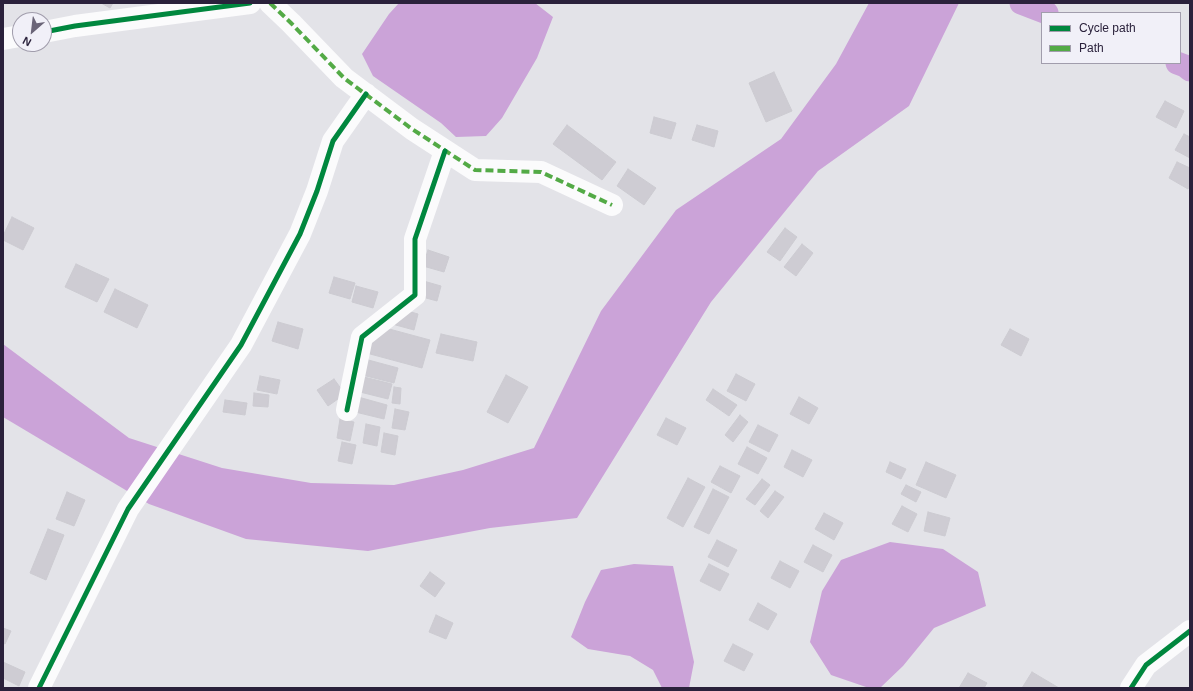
<!DOCTYPE html>
<html>
<head>
<meta charset="utf-8">
<style>
	body { margin:0 }
	#map { position:relative; width:1193px; height:691px; overflow:hidden; background:#e3e3e8; font-family:Helvetica,sans-serif }
	canvas { display:block }
	.frame { position:absolute; inset:0; border:4px solid #2a213b; pointer-events:none }
	.legend { position:absolute; left:1041px; top:12px; width:140px; height:52px; box-sizing:border-box; background:#f1f0f8; border:1px solid #a19dac; margin:0; padding:5px 7px; list-style:none; font-size:12px; color:#2a213b }
	.legend li { display:flex; align-items:center; gap:8px; height:20px }
	.legend b { width:20px; border:1px solid #a19dac }
	.north { position:absolute; left:12px; top:12px; width:40px; height:40px; box-sizing:border-box; background:#f1f0f8; border:1px solid #a19dac; border-radius:50%; rotate:208deg; font-size:11px; font-weight:700; line-height:16px; text-align:center; color:#2a213b }
	.north::after { content:''; display:block; margin:auto; width:14px; height:18px; background:#6b6578; clip-path:polygon(50% 0,100% 100%,50% 72%,0 100%) }
</style>
</head>
<body>
<div id="map">
<canvas width="1193" height="691"></canvas>
<div class="frame"></div>
<ul class="legend">
<li><b style="height:5px;background:#00873e"></b>Cycle path</li>
<li><b style="height:5px;background:#53aa46"></b>Path</li>
</ul>
<div class="north">N</div>
</div>
<script>
const ctx = document.querySelector('canvas').getContext('2d');
ctx.lineJoin = 'round';
function fill(path, color) { ctx.fillStyle = color; ctx.fill(path, 'evenodd'); }
const poly = rows => new Path2D(rows.map(r => 'M' + r).join(''));
function stroke(path, color, width, dash) { ctx.strokeStyle = color; ctx.lineWidth = width; ctx.lineCap = dash ? 'butt' : 'round'; ctx.setLineDash(dash || []); ctx.stroke(path); }
fill(poly([
	[399,3,535,3,553,17,537,58,502,118,486,136,456,137,441,123,373,76,362,54,389,14],
	[869,3,959,3,909,106,818,171,711,302,577,518,490,528,368,551,246,539,149,504,3,417,3,344,129,438,222,468,311,483,394,485,463,470,534,448,601,311,676,210,781,139,836,64],
	[890,542,943,549,978,572,986,606,934,628,903,666,880,688,869,688,831,675,810,642,822,591,841,560],
	[634,564,673,566,694,662,689,688,662,688,653,670,630,656,588,649,571,637,585,602,601,570]
]), '#cba3d8');
stroke(poly([
	[1021,3,1047,13],
	[1177,63,1185,66,1190,70]
]), '#cba3d8', 23);
const building = poly([
	[101,3,113,3,110,8,101,3],
	[774,72,792,111,766,122,749,83,774,72],
	[1165,101,1184,111,1176,128,1156,117,1165,101],
	[654,117,676,123,671,139,650,133,654,117],
	[567,125,616,162,602,180,553,144,567,125],
	[697,125,718,131,714,147,692,140,697,125],
	[1184,134,1190,137,1190,158,1175,150,1184,134],
	[1177,162,1190,168,1190,185,1188,189,1169,178,1177,162],
	[628,169,656,188,644,205,617,186,628,169],
	[12,217,34,228,23,250,3,240,3,236,12,217],
	[785,228,797,237,780,261,767,252,785,228],
	[802,244,813,253,796,276,784,267,802,244],
	[428,250,449,257,444,272,423,266,428,250],
	[76,264,109,279,97,302,65,287,76,264],
	[334,277,355,283,350,299,329,293,334,277],
	[420,280,441,286,437,301,415,295,420,280],
	[356,286,378,292,373,308,352,302,356,286],
	[115,289,148,305,137,328,104,312,115,289],
	[397,308,418,314,414,330,392,324,397,308],
	[278,322,303,329,298,349,272,341,278,322],
	[367,323,430,340,422,368,359,351,367,323],
	[1010,329,1029,339,1021,356,1001,345,1010,329],
	[441,334,477,342,473,361,436,353,441,334],
	[361,358,398,368,394,383,358,374,361,358],
	[736,374,755,384,746,401,727,391,736,374],
	[356,375,392,384,388,399,352,390,356,375],
	[506,375,528,387,508,423,487,412,506,375],
	[260,376,280,380,277,394,257,390,260,376],
	[334,379,345,394,328,406,317,390,334,379],
	[394,387,401,388,400,404,392,403,394,387],
	[713,389,737,405,729,416,706,400,713,389],
	[254,393,269,395,268,407,253,406,254,393],
	[351,395,387,405,384,419,347,410,351,395],
	[799,397,818,408,809,424,790,414,799,397],
	[225,400,247,403,245,415,223,412,225,400],
	[395,409,409,412,405,430,392,428,395,409],
	[740,415,748,422,733,442,725,435,740,415],
	[666,418,686,428,677,445,657,435,666,418],
	[340,419,354,422,350,441,337,438,340,419],
	[366,424,380,427,377,446,363,443,366,424],
	[758,425,778,435,769,452,749,442,758,425],
	[384,433,398,436,395,455,381,452,384,433],
	[342,442,356,445,352,464,338,461,342,442],
	[747,447,767,458,758,474,738,464,747,447],
	[792,450,812,460,803,477,784,467,792,450],
	[890,462,906,469,901,479,886,472,890,462],
	[926,462,956,475,946,498,916,485,926,462],
	[720,466,740,476,731,493,711,482,720,466],
	[688,478,705,487,683,527,667,518,688,478],
	[762,479,770,485,755,505,746,499,762,479],
	[906,485,921,492,916,502,901,494,906,485],
	[713,489,729,497,709,534,694,527,713,489],
	[775,491,784,497,768,518,760,511,775,491],
	[67,492,85,500,74,526,56,519,67,492],
	[902,506,917,514,908,532,892,524,902,506],
	[928,512,950,518,945,536,924,531,928,512],
	[824,513,843,523,834,540,815,529,824,513],
	[48,529,64,535,46,580,30,573,48,529],
	[717,540,737,550,728,567,708,557,717,540],
	[813,545,832,555,823,572,804,562,813,545],
	[780,561,799,571,790,588,771,578,780,561],
	[709,564,729,574,720,591,700,581,709,564],
	[430,572,445,583,435,597,420,586,430,572],
	[758,603,777,614,768,630,749,620,758,603],
	[436,615,453,623,446,639,429,632,436,615],
	[3,628,11,631,5,644,3,643,3,628],
	[733,644,753,654,744,671,724,661,733,644],
	[3,662,25,672,19,686,3,678,3,662],
	[1032,672,1059,688,1022,688,1032,672],
	[968,673,987,683,984,688,959,688,968,673]
]);
fill(building, '#ceccd3');
stroke(building, '#cccbd1', 1);
stroke(poly([
	[270,3,291,23,344,78,412,129,475,170,541,172,612,205],
	[44,32,75,26,250,3],
	[3,39,20,36],
	[347,410,362,337,415,295,415,239,445,151],
	[39,688,128,509,241,345,300,234,317,191,333,141,366,94],
	[1131,688,1146,665,1190,631]
]), '#fbfbfc', 22);
stroke(poly([
	[270,3,291,23,344,78,412,129,475,170,541,172,612,205]
]), '#53aa46', 4, [8, 4]);
stroke(poly([
	[44,32,75,26,250,3],
	[347,410,362,337,415,295,415,239,445,151],
	[39,688,128,509,241,345,300,234,317,191,333,141,366,94],
	[1131,688,1146,665,1190,631]
]), '#00873e', 5);
</script>
</body>
</html>
